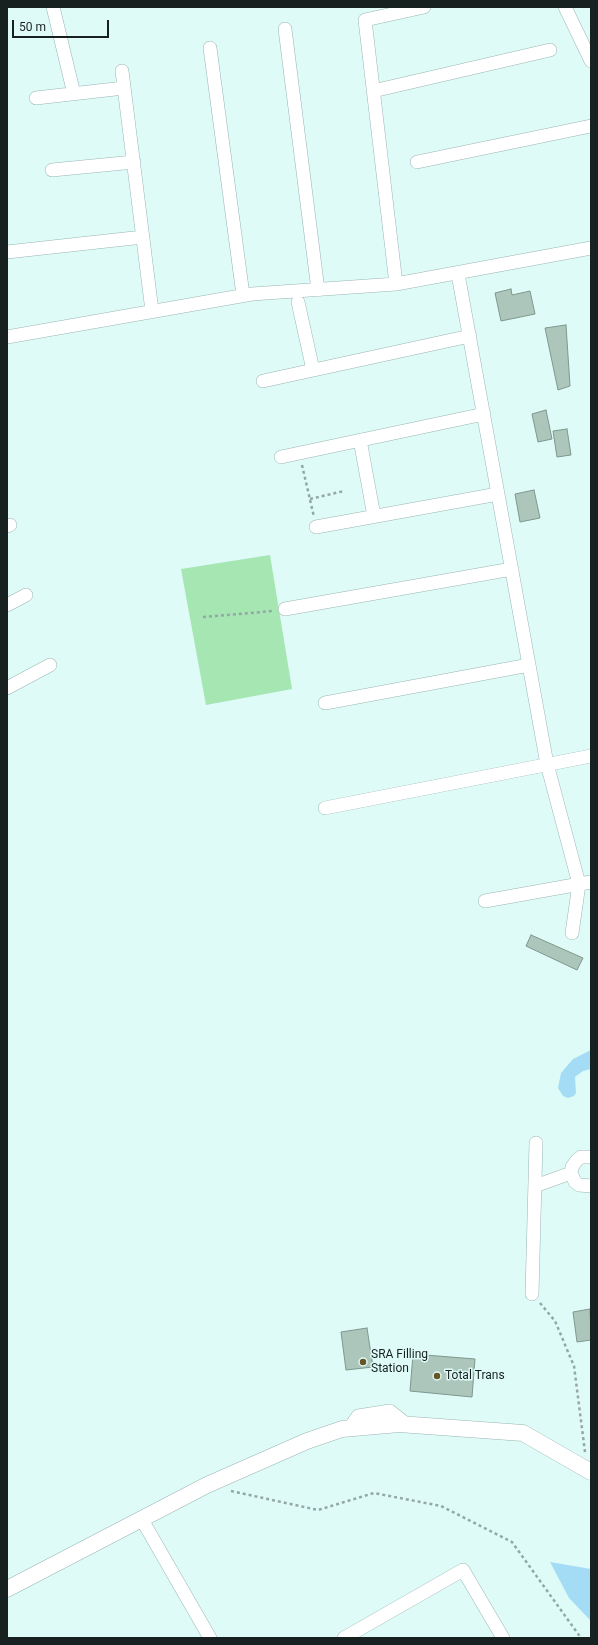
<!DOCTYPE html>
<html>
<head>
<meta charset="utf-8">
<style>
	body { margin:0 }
	#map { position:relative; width:598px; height:1645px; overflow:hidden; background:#defbf8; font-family:Roboto,sans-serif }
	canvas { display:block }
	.frame { position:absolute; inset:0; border:8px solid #172120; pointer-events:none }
	.scale { position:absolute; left:12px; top:20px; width:97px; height:18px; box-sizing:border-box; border:2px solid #172120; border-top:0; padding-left:5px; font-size:12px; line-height:14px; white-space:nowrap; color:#172120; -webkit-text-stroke:3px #defbf8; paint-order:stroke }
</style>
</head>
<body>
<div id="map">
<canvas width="598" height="1645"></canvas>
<div class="frame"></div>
<div class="scale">50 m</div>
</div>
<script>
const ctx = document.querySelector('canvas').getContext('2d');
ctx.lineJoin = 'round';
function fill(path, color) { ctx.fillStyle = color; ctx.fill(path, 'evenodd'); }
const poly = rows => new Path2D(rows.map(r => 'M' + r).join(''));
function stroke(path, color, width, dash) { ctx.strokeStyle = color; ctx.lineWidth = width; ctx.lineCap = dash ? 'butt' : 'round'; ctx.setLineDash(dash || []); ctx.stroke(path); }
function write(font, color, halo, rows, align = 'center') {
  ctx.font = font + ' Roboto,sans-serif'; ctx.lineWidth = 3; ctx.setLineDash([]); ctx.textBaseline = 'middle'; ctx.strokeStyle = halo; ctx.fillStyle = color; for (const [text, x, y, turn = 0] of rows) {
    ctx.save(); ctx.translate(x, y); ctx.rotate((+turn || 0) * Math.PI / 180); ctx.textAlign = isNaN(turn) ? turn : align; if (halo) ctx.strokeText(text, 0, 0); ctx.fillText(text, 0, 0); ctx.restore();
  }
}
fill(poly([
	[270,555,292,689,206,705,181,569]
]), '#a6e6b2');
fill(poly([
	[591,1050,591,1069,583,1071,575,1077,576,1093,574,1096,568,1098,563,1096,558,1088,561,1073,573,1059],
	[550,1562,591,1569,591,1621,569,1598]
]), '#a4dcf6');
const building = poly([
	[511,289,512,295,530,291,535,314,501,321,495,293,511,289],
	[566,325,570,386,558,390,545,328,566,325],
	[546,410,552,439,538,442,532,414,546,410],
	[567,429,571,455,557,457,553,431,567,429],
	[534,490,540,518,520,522,515,494,534,490],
	[531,935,583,958,577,970,526,946,531,935],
	[590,1309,591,1340,577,1342,573,1312,590,1309],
	[367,1328,373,1367,346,1370,341,1332,367,1328],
	[413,1354,475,1359,472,1397,410,1391,413,1354]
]);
fill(building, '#adc6bc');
stroke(building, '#7f978d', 1);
const minor = poly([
	[53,7,74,94],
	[565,7,591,61],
	[285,29,318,290],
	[210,48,243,295],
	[122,71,152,311],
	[373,91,550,50],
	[36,98,124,88],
	[417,162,591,126],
	[52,170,134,162],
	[7,252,143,237],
	[458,274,547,764,579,884,572,933],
	[396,284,365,20,424,7],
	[298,302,313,370],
	[7,337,252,294,396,284,591,248],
	[263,381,470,336],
	[360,440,374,516],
	[281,457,484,414],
	[7,526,10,525],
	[316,527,498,494],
	[7,605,26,595],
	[285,609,512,569],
	[7,688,50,665],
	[325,703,529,665],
	[325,808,591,756],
	[485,901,591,882],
	[591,1157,581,1157,577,1160,572,1167,571,1173,575,1182,579,1185,591,1186],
	[535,1186,571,1173],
	[532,1294,536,1143],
	[349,1429,358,1416,390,1411,406,1424],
	[141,1518,210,1638],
	[344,1638,463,1570,503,1638]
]);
const major = poly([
	[7,1589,207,1485,307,1441,342,1429,399,1424,523,1433,591,1472]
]);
stroke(minor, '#9ab5b3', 14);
stroke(major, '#9ab5b3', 17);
stroke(poly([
	[302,465,314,517],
	[310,499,344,491],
	[203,617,273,611],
	[540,1303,555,1321,574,1366,585,1452],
	[231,1491,318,1510,374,1493,441,1506,512,1542,581,1638]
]), '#93a8a6', 2.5, [3, 3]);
stroke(minor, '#fff', 13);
stroke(major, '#fff', 16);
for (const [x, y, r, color] of [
	[363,1362,4,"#675623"],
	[437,1376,4,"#675623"]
]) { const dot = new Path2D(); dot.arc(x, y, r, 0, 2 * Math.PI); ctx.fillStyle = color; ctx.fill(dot); stroke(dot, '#defbf8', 1.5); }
write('12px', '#172120', '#defbf8', [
	["SRA Filling",371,1355],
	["Station",371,1369],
	["Total Trans",445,1376]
], 'left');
</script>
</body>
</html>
